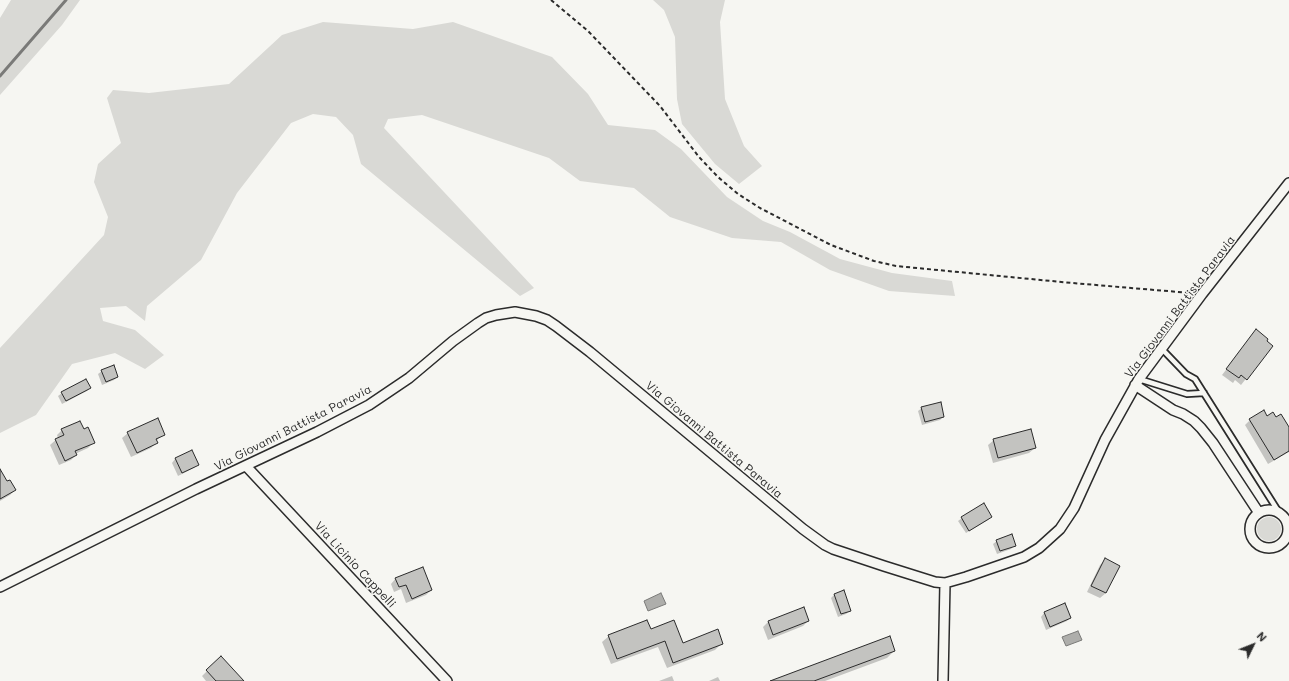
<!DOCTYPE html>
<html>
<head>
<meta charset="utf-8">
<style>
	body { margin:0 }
	#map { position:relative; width:1289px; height:681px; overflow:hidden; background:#f6f6f2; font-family:Mali,sans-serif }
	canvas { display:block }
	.north { position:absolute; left:1233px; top:625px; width:40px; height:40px; -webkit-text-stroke:3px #f6f6f2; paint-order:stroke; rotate:47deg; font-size:11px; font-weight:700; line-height:16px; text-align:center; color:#2b2b2b }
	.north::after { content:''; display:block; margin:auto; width:14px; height:18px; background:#2b2b2b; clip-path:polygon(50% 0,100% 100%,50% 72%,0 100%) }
</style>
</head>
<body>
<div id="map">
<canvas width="1289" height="681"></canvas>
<div class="north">N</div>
</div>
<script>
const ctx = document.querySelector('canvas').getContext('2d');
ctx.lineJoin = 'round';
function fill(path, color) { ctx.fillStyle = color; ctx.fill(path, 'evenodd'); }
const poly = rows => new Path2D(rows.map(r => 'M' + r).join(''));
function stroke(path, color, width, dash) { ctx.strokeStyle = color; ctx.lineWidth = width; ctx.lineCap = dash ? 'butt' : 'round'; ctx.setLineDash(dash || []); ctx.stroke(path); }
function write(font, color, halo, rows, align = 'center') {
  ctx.font = font + ' Mali,sans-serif'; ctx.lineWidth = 3; ctx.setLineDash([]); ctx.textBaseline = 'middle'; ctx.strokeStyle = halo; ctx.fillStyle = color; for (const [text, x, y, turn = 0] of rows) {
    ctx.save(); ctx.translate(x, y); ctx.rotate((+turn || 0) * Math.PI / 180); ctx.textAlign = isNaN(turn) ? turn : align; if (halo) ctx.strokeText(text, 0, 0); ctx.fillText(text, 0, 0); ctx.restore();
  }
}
fill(poly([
	[11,0,80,0,62,25,0,95,0,18],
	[653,0,725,0,720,22,725,99,744,146,762,166,739,184,715,164,682,124,677,99,675,37,664,10],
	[323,22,413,29,453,22,552,57,588,94,608,125,655,130,681,149,727,197,763,221,790,232,840,259,892,273,952,281,955,296,889,291,830,270,781,242,732,238,670,217,634,188,580,181,549,158,422,115,388,119,384,128,534,288,520,296,361,164,353,135,336,117,313,114,291,123,237,193,201,260,147,306,145,321,126,306,100,308,103,321,135,330,164,355,145,369,115,353,72,364,36,415,0,433,0,348,104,235,108,217,94,182,98,164,121,143,107,98,113,90,149,93,229,84,282,35],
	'1257 529a12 12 0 1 1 24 0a12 12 0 1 1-24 0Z'
]), '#d9d9d5');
const water = poly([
	[661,593,666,604,648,611,644,601,661,593],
	[1078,631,1082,640,1066,646,1062,637,1078,631]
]);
fill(water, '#aeaeab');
stroke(water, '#7a7a78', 1);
fill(poly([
	[1256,331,1272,346,1241,385,1235,380,1233,383,1222,375],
	[102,371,117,377,114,380,102,385,98,374],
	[86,380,90,388,87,391,62,404,58,396,62,393],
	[922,408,943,417,940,420,922,425,918,411],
	[1267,417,1275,418,1289,429,1289,452,1268,464,1245,425,1250,420],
	[62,430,93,443,88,448,75,454,76,455,71,460,59,465,50,445,58,438,57,435],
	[128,433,164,434,156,441,156,443,151,448,131,457,122,438],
	[994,440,1035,448,1029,453,993,463,988,445],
	[191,452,197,465,194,468,178,476,172,463,175,459],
	[0,477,15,490,10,495,0,501],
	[991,517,988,520,966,533,958,521,962,518],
	[997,541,1015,545,1011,549,997,554,993,544],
	[1105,560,1118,566,1106,593,1100,598,1087,592,1100,565],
	[396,578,431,590,426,595,406,603,401,589,394,592,391,584],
	[835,594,850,611,846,614,838,617,831,598],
	[1064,605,1070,618,1067,621,1046,630,1041,617,1044,613],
	[804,609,808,621,803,626,768,640,763,627,768,622],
	[650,630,682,644,722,643,715,650,667,668,658,647,611,664,602,642,609,636],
	[894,651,887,658,825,681,770,681],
	[207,671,240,681,206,681,202,676],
	[672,676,674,681,659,681],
	[718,677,720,681,709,681]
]), '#0003');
stroke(poly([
	[0,76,66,0]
]), '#7a7a78', 3);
const building = poly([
	[1256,329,1268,339,1267,341,1273,346,1247,380,1241,375,1239,378,1226,369,1256,329],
	[114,365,118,377,106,382,101,370,114,365],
	[86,379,91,388,66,401,61,392,86,379],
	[941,402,944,417,925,422,921,407,941,402],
	[1264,410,1267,416,1273,412,1276,417,1281,414,1289,427,1289,451,1274,460,1249,419,1264,410],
	[158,418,165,435,156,439,158,443,137,453,127,432,158,418],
	[80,421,84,429,88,427,95,443,75,451,77,455,65,461,55,439,64,435,61,429,80,421],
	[1031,429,1036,448,998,458,993,439,1031,429],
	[192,450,199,465,182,473,175,458,192,450],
	[0,469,7,481,10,480,16,490,0,499,0,469],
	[984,503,992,517,969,531,961,517,984,503],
	[1012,534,1016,546,1000,551,996,540,1012,534],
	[1105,558,1120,566,1106,593,1091,586,1105,558],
	[423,567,432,590,412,599,406,585,399,587,395,578,423,567],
	[844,590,851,611,841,614,834,594,844,590],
	[1065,603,1071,618,1050,627,1044,612,1065,603],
	[804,607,809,621,773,635,768,621,804,607],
	[647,620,651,629,674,620,683,643,718,629,723,644,673,663,665,641,617,659,608,635,647,620],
	[890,636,895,651,814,681,770,681,890,636],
	[221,656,244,681,216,681,206,670,221,656]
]);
fill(building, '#c3c3c0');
stroke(building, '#2b2b2b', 1);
const lane = poly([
	[1161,348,1186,374,1195,379,1280,514],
	[1139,379,1187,394,1204,393]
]);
const street = poly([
	[1135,385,1173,410,1183,414,1194,421,1201,428,1213,443,1259,513],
	[246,466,447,681],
	'1250 529a19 19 0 1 1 38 0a19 19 0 1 1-38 0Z',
	[0,587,196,489,317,432,369,405,409,378,453,341,478,323,486,318,496,315,515,312,536,316,547,320,556,326,590,352,803,529,825,545,833,549,884,566,935,582,945,583,966,577,1024,557,1039,548,1060,529,1074,508,1105,440,1139,379,1202,294,1289,183],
	[943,681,945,583]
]);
stroke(lane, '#2b2b2b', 8);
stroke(street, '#2b2b2b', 12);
stroke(poly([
	[551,0,588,31,660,106,699,157,718,177,738,194,760,208,831,245,874,261,896,266,1072,283,1191,293]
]), '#2b2b2b', 2, [4, 3]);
stroke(lane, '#f6f6f2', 4.5);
stroke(street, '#f6f6f2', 9);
write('12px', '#2b2b2b', '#f6f6f2', [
	["Via Giovanni Battista Paravia",1180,307,-53],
	["Via Giovanni Battista Paravia",293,428,-27],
	["Via Giovanni Battista Paravia",714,440,40],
	["Via Licinio Cappelli",355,565,47]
]);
</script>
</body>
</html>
